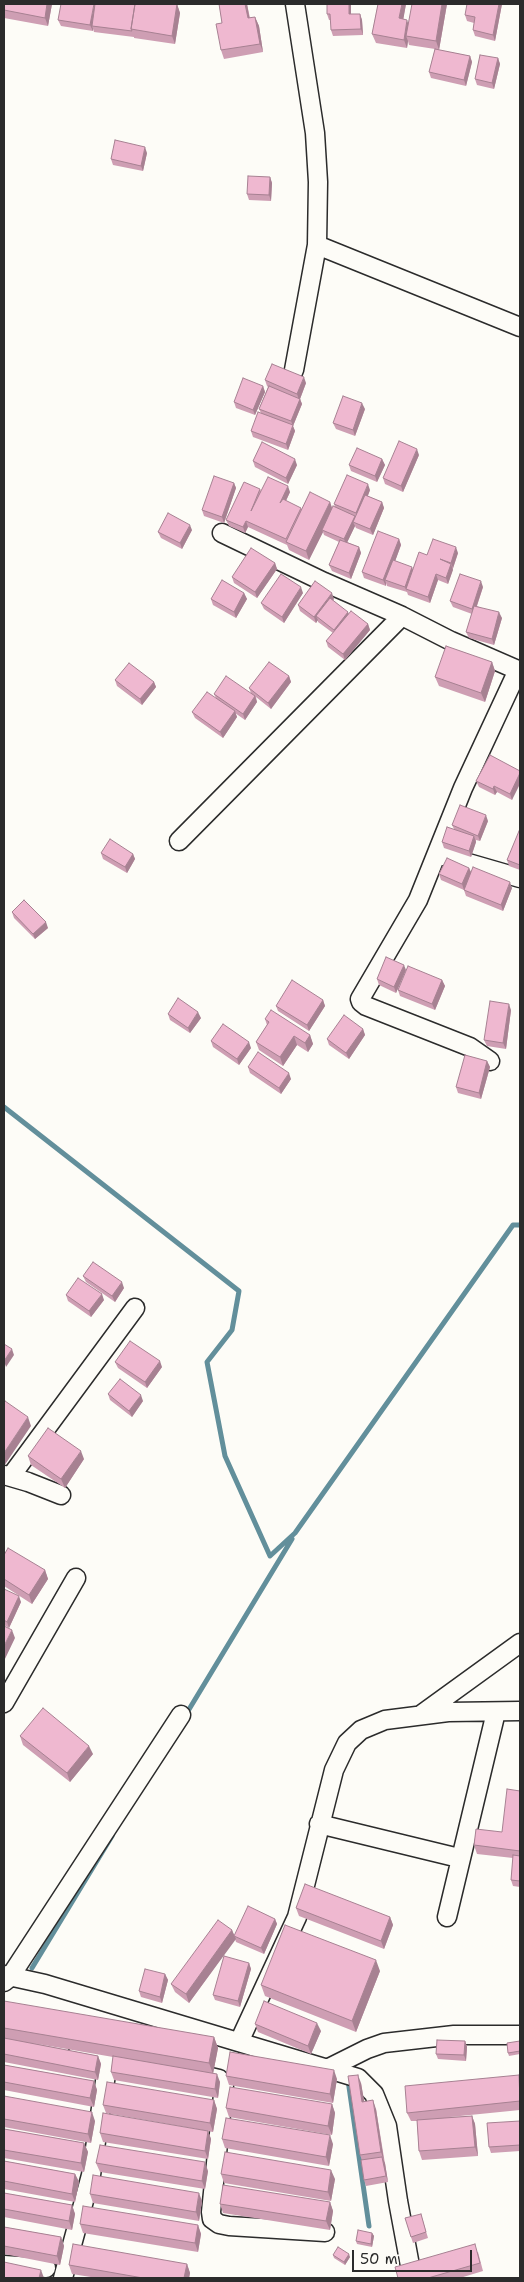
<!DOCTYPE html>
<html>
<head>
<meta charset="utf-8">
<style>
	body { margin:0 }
	#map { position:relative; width:524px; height:2282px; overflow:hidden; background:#fdfcf7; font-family:"Shantell Sans",sans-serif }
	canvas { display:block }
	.frame { position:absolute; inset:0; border:5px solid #2b2b2b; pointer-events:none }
	.scale { position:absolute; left:352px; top:2250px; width:120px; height:22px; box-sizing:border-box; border:2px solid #2b2b2b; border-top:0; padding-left:6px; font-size:15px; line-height:18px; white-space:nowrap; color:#2b2b2b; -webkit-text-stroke:4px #fdfcf7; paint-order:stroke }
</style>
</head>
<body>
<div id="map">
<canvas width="524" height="2282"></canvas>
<div class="frame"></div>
<div class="scale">50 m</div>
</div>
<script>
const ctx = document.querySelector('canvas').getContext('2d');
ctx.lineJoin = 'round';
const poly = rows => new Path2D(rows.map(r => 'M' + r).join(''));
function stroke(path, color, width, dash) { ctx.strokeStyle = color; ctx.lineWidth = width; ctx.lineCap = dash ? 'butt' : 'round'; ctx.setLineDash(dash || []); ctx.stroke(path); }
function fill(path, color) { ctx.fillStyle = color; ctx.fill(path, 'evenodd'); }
stroke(poly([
	[4,1107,239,1291,232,1330,207,1362,225,1456,270,1556,295,1533,513,1225,520,1225],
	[185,1716,292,1539],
	[32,1968,112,1836],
	[346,2079,348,2080,369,2226]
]), '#628f9b', 5);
const minor = poly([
	[317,245,520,327],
	[294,370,317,245,318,182,315,133,295,4],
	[222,533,324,582,402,616,451,641,520,671],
	[179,841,402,616],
	[437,854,520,878],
	[490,1061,470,1047,366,1006,361,1002,360,999,418,900,463,788,518,670],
	[4,1475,28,1482,61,1495],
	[11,1476,135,1308],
	[4,1703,76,1578],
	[422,1714,520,1643],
	[319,1824,459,1858],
	[447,1917,496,1712],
	[4,1975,45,1984,358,2078,374,2094,387,2126,398,2201,411,2271],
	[4,1982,10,1977,181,1715],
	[239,2042,297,1917,334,1770,347,1743,361,1730,385,1720,448,1712,520,1711],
	[327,2069,367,2049,384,2043,454,2035,520,2035],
	[198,2074,219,2079,224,2085,211,2212,212,2219,219,2224,229,2226,325,2232],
	[4,2265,46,2268],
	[63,2278,91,2175,108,2061,76,2056]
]);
stroke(minor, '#2b2b2b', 21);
stroke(minor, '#fdfcf7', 18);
fill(poly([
	[4,4,52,4,48,26,4,18],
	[177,4,180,13,175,44,134,38,134,37,94,32,93,29,93,31,61,26,58,20],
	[219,4,247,4,250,18,255,17,259,26,263,52,224,59,221,50,222,23],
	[351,4,351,14,360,14,362,20,363,35,333,36,331,30,331,20,329,20,327,14],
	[378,4,406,4,403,19,408,23,447,4,439,50,470,56,472,62,466,86,431,78,429,72,435,49,409,45,408,41,407,48,376,43,372,34],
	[502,4,495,41,475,36,473,30,474,23,467,21,465,15],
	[498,58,500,64,494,89,477,85,475,79],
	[147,153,143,171,113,165,111,159],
	[270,177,272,183,271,201,249,200,247,194],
	[265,380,306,383,300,399,302,404,293,426,295,431,288,450,253,437,251,431,261,413,259,409,268,387,267,386],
	[263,386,265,392,255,415,236,408,234,402],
	[365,409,355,436,336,429,333,423],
	[419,455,403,492,385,484,383,478],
	[382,459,385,465,377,482,351,471,349,465],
	[253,461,297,465,288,484,255,467],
	[234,483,236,488,224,523,204,516,202,510],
	[260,489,261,491,290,492,286,501,301,509,330,502,332,508,335,507,334,504,370,490,368,496,382,502,384,508,373,535,356,528,355,526,347,542,359,547,361,553,351,579,332,571,329,565,339,542,324,535,323,532,309,560,289,550,287,545,248,527,245,533,229,526,226,520],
	[192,530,182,549,161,538,158,532],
	[399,539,401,545,395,561,413,569,427,555,458,553,448,584,438,580,430,603,408,595,407,592,387,586,386,583,386,586,364,578,362,572],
	[275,563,277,569,257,598,234,583,232,577],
	[483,587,477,606,502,618,494,645,469,638,466,632,472,614,453,607,450,601],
	[244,593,247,599,236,618,213,605,211,599],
	[303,593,284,623,264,609,261,603],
	[334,599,333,600,349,614,368,624,370,630,345,660,328,647,326,641,333,633,318,622,318,620,316,623,300,611,298,605],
	[492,662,495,671,485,702,439,686,435,677],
	[289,676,291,682,271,709,256,697,257,702,245,720,235,713,237,717,223,738,195,718,192,712,216,698,214,694,251,693,249,688],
	[115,680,154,682,156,687,142,705,117,686],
	[520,771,512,800,497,792,495,795,479,787,476,781],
	[488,821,480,841,476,840,476,842,471,857,444,848,442,842,454,829,452,825],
	[520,831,520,870,509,866,507,860],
	[101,853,133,854,135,859,127,873,103,859],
	[469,868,471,873,512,888,503,911,466,896,464,890,441,880,439,874],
	[12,912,48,928,35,939,14,918],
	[406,970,396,993,379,985,377,979],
	[442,980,445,986,435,1010,400,996,398,990],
	[323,1000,325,1006,309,1031,278,1011,276,1006],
	[511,1010,506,1049,487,1046,484,1040],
	[168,1014,201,1018,190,1033,170,1020],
	[265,1019,310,1035,313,1044,308,1052,297,1045,283,1066,259,1050,256,1042,267,1025],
	[363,1029,365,1035,349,1059,329,1045,327,1039],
	[211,1041,251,1048,239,1065,213,1047],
	[487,1061,490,1067,481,1099,458,1093,456,1087],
	[248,1067,291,1079,281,1094,250,1073],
	[83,1276,124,1288,115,1302,86,1282],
	[66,1295,104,1300,91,1317,68,1301],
	[115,1362,162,1367,147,1388,118,1368],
	[108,1394,143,1401,132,1417,110,1400],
	[28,1456,84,1459,65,1488,31,1465],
	[4,1555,45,1570,48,1579,32,1604,4,1586],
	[4,1589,21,1602,9,1628,4,1625],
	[20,1736,93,1754,70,1782,23,1745],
	[520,1791,520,1887,513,1886,511,1880,513,1858,477,1854,474,1845,502,1832],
	[296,1908,390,1917,393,1925,384,1949,299,1916],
	[275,1919,277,1924,264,1954,236,1942,235,1939,189,2003,175,1992,171,1984,232,1930,234,1936],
	[249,1963,251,1969,240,2007,215,2000,213,1995],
	[380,1971,356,2032,265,1996,261,1985],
	[165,1974,168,1980,162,2003,141,1997,139,1991],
	[255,2024,321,2031,311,2054,258,2032],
	[4,2028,214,2037,218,2048,213,2073,220,2082,218,2098,114,2080,111,2072,113,2057,32,2043,98,2056,101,2064,98,2080,4,2062],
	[465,2041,467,2047,466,2061,438,2059,436,2054],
	[520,2041,520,2054,509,2056,508,2053],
	[4,2065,94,2081,97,2090,94,2107,4,2090],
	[226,2076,337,2079,333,2103,229,2085],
	[520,2077,520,2110,450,2117,472,2116,475,2124,478,2156,422,2160,419,2151,417,2121,411,2121,407,2113],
	[361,2083,364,2102,376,2109,388,2182,366,2186,364,2180,362,2160,360,2155],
	[4,2096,95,2121,91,2143,4,2127],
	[214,2100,217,2109,213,2132,106,2113,103,2105],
	[332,2104,335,2113,332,2135,229,2117,226,2108],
	[520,2121,520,2151,491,2153,489,2147],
	[4,2129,84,2143,88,2152,84,2172,4,2158],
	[208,2131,211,2139,208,2159,103,2142,100,2133],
	[222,2139,333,2144,329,2166,225,2148],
	[4,2161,75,2174,79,2182,75,2202,4,2189],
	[96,2163,208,2171,205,2189,100,2172],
	[221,2174,335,2179,331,2201,224,2183],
	[4,2193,72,2205,75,2214,72,2230,4,2217],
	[90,2194,202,2201,199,2221,93,2203],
	[330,2202,333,2211,330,2230,223,2213,220,2204],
	[421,2214,428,2238,413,2243,411,2237],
	[80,2224,198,2225,201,2234,198,2252,83,2233],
	[4,2227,61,2237,64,2246,60,2265,4,2254],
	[372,2233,374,2236,372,2247,357,2244,356,2241],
	[478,2252,483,2271,460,2278,398,2278],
	[333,2255,350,2257,345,2265,334,2258],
	[187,2264,190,2273,189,2278,97,2278,72,2274,69,2265]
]), '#ce9eb3');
fill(poly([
	[47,4,52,4,48,26,45,18],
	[94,4,97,4,92,26,93,29,93,31,90,25],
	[177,4,180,13,175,44,172,36],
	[245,4,247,4,251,27,248,18],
	[349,4,351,4,351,20,349,14],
	[402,4,406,4,402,27,399,18],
	[442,4,447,4,439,50,436,41],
	[499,4,502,4,495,41,493,35],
	[360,14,362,20,363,35,361,29],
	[255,17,259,26,263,52,260,44],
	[407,20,410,29,406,36,408,41,407,48,404,40],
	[470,56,472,62,466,86,464,80],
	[498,58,500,64,494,89,492,83],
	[145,147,147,153,143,171,141,166],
	[270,177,272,183,271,201,269,195],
	[304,377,306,383,300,399,302,404,293,426,295,431,288,450,286,444,293,426,291,421,299,400,297,394],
	[263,386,265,392,255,415,253,410],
	[362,403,365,409,355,436,353,430],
	[417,449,419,455,403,492,401,486],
	[295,459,297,465,288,484,286,478],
	[382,459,385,465,377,482,375,476],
	[234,483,236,488,224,523,222,517],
	[368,484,370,490,358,519,356,513],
	[288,486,290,492,282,509,280,503],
	[330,502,333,511,322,530,323,532,309,560,306,551],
	[382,502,384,508,373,535,370,529],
	[355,516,357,522,353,522,355,526,346,545,344,539],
	[246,521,248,527,245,533,243,527],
	[190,525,192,530,182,549,180,543],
	[399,539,401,545,388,581,385,580,386,583,386,586,383,580],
	[359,547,361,553,351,579,349,573],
	[456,547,458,553,453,568,451,563],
	[275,563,277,569,257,598,255,592],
	[451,564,453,570,448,584,446,578],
	[412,567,414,573,406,589,407,593,405,587],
	[436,574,438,580,430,603,428,597],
	[481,581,483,587,474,614,472,609],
	[301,587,303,593,284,623,282,617],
	[244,593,247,599,236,618,234,612],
	[332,593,334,599,319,618,316,616,318,620,316,623,314,617],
	[348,612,350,618,336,635,334,630],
	[499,612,502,618,494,645,492,639],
	[368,624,370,630,345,660,343,654],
	[492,662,495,671,485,702,481,693],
	[289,676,291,682,271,709,268,703],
	[154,682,156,687,142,705,140,699],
	[255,696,257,702,245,720,243,714],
	[235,711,237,717,223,738,220,732],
	[520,773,520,784,512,800,510,794],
	[494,786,497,792,495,795,493,789],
	[486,815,488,821,480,841,478,836],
	[474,836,476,842,471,857,469,851],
	[133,854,135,859,127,873,125,867],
	[469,868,472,874,464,890,462,884],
	[510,882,512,888,503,911,501,905],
	[46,922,48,928,35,939,33,934],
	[404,965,406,970,396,993,394,987],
	[442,980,445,986,435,1010,432,1004],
	[323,1000,325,1006,309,1031,307,1025],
	[509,1004,511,1010,506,1049,503,1043],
	[198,1012,201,1018,190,1033,188,1028],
	[363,1029,365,1035,349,1059,346,1053],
	[310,1035,313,1044,308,1052,305,1043],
	[294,1036,297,1045,283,1066,280,1057],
	[249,1042,251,1048,239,1065,237,1059],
	[487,1061,490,1067,481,1099,479,1093],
	[289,1073,291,1079,281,1094,279,1088],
	[122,1282,124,1288,115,1302,112,1296],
	[102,1294,104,1300,91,1317,89,1311],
	[12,1349,14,1355,6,1367,4,1361],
	[160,1361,162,1367,147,1388,145,1382],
	[141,1395,143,1401,132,1417,129,1411],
	[28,1417,31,1426,4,1466,4,1453],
	[81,1451,84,1459,65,1488,61,1479],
	[45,1570,48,1579,32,1604,29,1595],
	[19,1596,21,1602,9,1628,7,1622],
	[12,1630,15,1638,4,1661,4,1646],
	[89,1746,93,1754,70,1782,67,1773],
	[390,1917,393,1925,384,1949,381,1941],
	[275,1919,277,1924,264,1954,261,1948],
	[232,1930,236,1939,189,2003,186,1994],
	[376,1960,380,1971,356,2032,352,2021],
	[249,1963,251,1969,240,2007,238,2001],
	[165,1974,168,1980,162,2003,160,1997],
	[317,2023,321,2031,311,2054,308,2046],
	[214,2037,218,2048,213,2074,209,2063],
	[465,2041,467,2047,466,2061,464,2055],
	[98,2056,101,2064,98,2080,95,2072],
	[334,2070,337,2079,333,2103,330,2094],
	[217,2074,220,2082,218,2098,215,2089],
	[358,2075,361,2083,366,2111,362,2102],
	[94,2081,97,2090,94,2107,90,2098],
	[214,2100,217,2109,213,2132,210,2123],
	[373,2100,376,2109,384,2161,381,2152],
	[332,2104,335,2113,332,2135,328,2126],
	[92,2112,95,2121,91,2143,88,2134],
	[472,2116,475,2124,478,2156,475,2147],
	[208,2131,211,2139,208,2159,205,2151],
	[330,2135,333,2144,329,2166,326,2157],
	[84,2143,88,2152,84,2172,81,2163],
	[382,2157,385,2163,388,2182,386,2176],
	[205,2162,208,2171,205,2189,202,2181],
	[331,2170,335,2179,331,2201,328,2192],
	[75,2174,79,2182,75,2202,72,2194],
	[199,2193,202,2201,199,2221,196,2212],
	[330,2202,333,2211,330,2230,326,2221],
	[72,2205,75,2214,72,2230,69,2221],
	[198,2225,201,2234,198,2252,195,2243],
	[372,2233,374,2236,372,2247,371,2244],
	[61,2237,64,2246,60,2265,57,2256],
	[349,2254,350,2257,345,2265,344,2262],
	[187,2264,190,2273,189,2278,184,2278],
	[41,2270,44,2278,39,2278]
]), '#a78192');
const building = poly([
	[4,4,47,4,45,18,4,10,4,4],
	[61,4,94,4,90,25,58,20,61,4],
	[95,4,135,4,131,29,132,31,92,26,95,4],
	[135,4,177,4,172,36,131,29,135,4],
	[219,4,245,4,248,18,255,17,260,44,221,50,216,24,222,23,219,4],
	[327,4,349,4,349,14,360,14,361,29,331,30,330,14,327,14,327,4],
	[378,4,402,4,399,18,407,20,404,40,372,34,378,4],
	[412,4,442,4,436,41,406,36,412,4],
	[467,4,499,4,493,35,473,30,475,17,465,15,467,4],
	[435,49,470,56,464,80,429,72,435,49],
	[480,55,498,58,492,83,475,79,480,55],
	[115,140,145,147,141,166,111,159,115,140],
	[248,176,270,177,269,195,247,194,248,176],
	[272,364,304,377,297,394,265,380,272,364],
	[243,378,263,386,253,410,234,402,243,378],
	[269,386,300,399,291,421,259,409,269,386],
	[343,396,362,403,353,430,333,423,343,396],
	[258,412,293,425,286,444,251,431,258,412],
	[399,441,417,449,401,486,383,478,399,441],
	[262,442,295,459,286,478,253,461,262,442],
	[357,448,382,459,375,476,349,465,357,448],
	[347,475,368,484,356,513,334,504,347,475],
	[214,476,234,483,222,517,202,510,214,476],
	[268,477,288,486,280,503,283,499,301,508,286,539,246,521,243,527,226,520,244,482,260,489,251,511,268,477],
	[310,492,330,502,306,551,286,542,310,492],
	[365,495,382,502,370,529,353,522,365,495],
	[333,506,355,516,344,539,322,530,333,506],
	[168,513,190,525,180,543,158,532,168,513],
	[378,531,399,539,383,580,362,572,378,531],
	[433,539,456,547,451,563,440,559,451,564,446,578,436,574,428,597,406,589,419,552,427,555,433,539],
	[340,540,359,547,349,573,329,565,340,540],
	[251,548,275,563,255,592,232,577,251,548],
	[393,560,412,567,405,587,385,580,393,560],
	[281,574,301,587,282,617,261,603,281,574],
	[460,574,481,581,472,609,450,601,460,574],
	[222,580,244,593,234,612,211,599,222,580],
	[315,581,332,593,314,617,298,605,315,581],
	[330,598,348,612,334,630,316,616,330,598],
	[474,606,499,612,492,639,466,632,474,606],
	[351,611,368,624,343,654,326,641,351,611],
	[446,646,492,662,481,693,435,677,446,646],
	[269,662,289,676,268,703,249,688,269,662],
	[129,663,154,682,140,699,115,680,129,663],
	[226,676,255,696,243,714,214,694,226,676],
	[207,692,235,711,220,732,192,712,207,692],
	[490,755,520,771,520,773,510,794,494,786,493,789,476,781,490,755],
	[460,805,486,815,478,836,452,825,460,805],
	[447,827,474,836,469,851,442,842,447,827],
	[519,831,520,831,520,865,507,860,519,831],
	[110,839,133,854,125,867,101,853,110,839],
	[447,858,469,868,462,884,439,874,447,858],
	[473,867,510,882,501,905,464,890,473,867],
	[24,900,46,922,33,934,12,912,24,900],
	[386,957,404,965,394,987,377,979,386,957],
	[408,966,442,980,432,1004,398,990,408,966],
	[292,980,323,1000,307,1025,276,1006,292,980],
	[178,998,198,1012,188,1028,168,1014,178,998],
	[490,1001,509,1004,503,1043,484,1040,490,1001],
	[271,1010,310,1035,305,1043,294,1036,280,1057,256,1042,269,1022,265,1019,271,1010],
	[344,1015,363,1029,346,1053,327,1039,344,1015],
	[223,1024,249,1042,237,1059,211,1041,223,1024],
	[258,1052,289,1073,279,1088,248,1067,258,1052],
	[465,1055,487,1061,479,1093,456,1087,465,1055],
	[93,1262,122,1282,112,1296,83,1276,93,1262],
	[78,1278,102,1294,89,1311,66,1295,78,1278],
	[130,1341,160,1361,145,1382,115,1362,130,1341],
	[4,1344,12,1349,4,1361,4,1344],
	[120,1379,141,1395,129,1411,108,1394,120,1379],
	[5,1401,28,1417,4,1453,4,1402,5,1401],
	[48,1428,81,1451,61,1479,28,1456,48,1428],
	[8,1548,45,1570,29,1595,4,1579,4,1555,8,1548],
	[4,1589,19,1596,7,1622,4,1620,4,1589],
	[4,1626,12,1630,4,1646,4,1626],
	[43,1708,89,1746,67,1773,20,1736,43,1708],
	[507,1789,520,1791,520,1851,474,1845,476,1829,502,1832,507,1789],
	[513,1855,520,1856,520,1881,511,1880,513,1855],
	[305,1884,390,1917,381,1941,296,1908,305,1884],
	[248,1906,275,1919,261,1948,234,1936,248,1906],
	[218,1920,232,1930,186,1994,171,1984,218,1920],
	[285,1925,376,1960,352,2021,261,1985,285,1925],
	[224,1956,249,1963,238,2001,213,1995,224,1956],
	[145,1969,165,1974,160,1997,139,1991,145,1969],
	[4,2001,214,2037,209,2063,4,2028,4,2001],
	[264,2001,317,2023,308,2046,255,2024,264,2001],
	[4,2038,98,2056,95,2072,4,2054,4,2038],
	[437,2040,465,2041,464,2055,436,2054,437,2040],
	[520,2041,520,2051,508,2053,507,2043,520,2041],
	[230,2052,334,2070,330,2094,226,2076,230,2052],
	[113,2056,217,2074,215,2089,111,2072,113,2056],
	[4,2065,94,2081,90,2098,4,2082,4,2065],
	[358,2075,362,2102,373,2100,381,2152,360,2155,348,2076,358,2075],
	[519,2075,520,2101,407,2113,405,2086,519,2075],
	[107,2082,214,2100,210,2123,103,2105,107,2082],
	[230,2087,332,2104,328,2126,226,2108,230,2087],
	[4,2096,92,2112,88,2134,4,2119,4,2096],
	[103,2113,208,2131,205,2151,100,2133,103,2113],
	[472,2116,475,2147,419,2151,417,2120,472,2116],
	[226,2118,330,2135,326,2157,222,2139,226,2118],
	[520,2121,520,2145,489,2147,487,2123,520,2121],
	[4,2129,84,2143,81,2163,4,2150,4,2129],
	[100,2145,205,2162,202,2181,96,2163,100,2145],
	[225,2152,331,2170,328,2192,221,2174,225,2152],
	[382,2157,386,2176,364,2180,361,2160,382,2157],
	[4,2161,75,2174,72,2194,4,2181,4,2161],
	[93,2175,199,2193,196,2212,90,2194,93,2175],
	[223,2185,330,2202,326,2221,220,2204,223,2185],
	[4,2193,72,2205,69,2221,4,2209,4,2193],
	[83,2206,198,2225,195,2243,80,2224,83,2206],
	[421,2214,426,2232,411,2237,405,2218,421,2214],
	[4,2227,61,2237,57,2256,4,2246,4,2227],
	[358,2230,372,2233,371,2244,356,2241,358,2230],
	[73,2244,187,2264,184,2278,143,2278,69,2265,73,2244],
	[475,2244,480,2263,428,2278,398,2278,395,2267,475,2244],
	[338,2247,349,2254,344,2262,333,2255,338,2247],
	[4,2262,41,2270,39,2278,4,2278,4,2262]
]);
fill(building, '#efb8d0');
stroke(building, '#a78192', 1);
</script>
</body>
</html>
